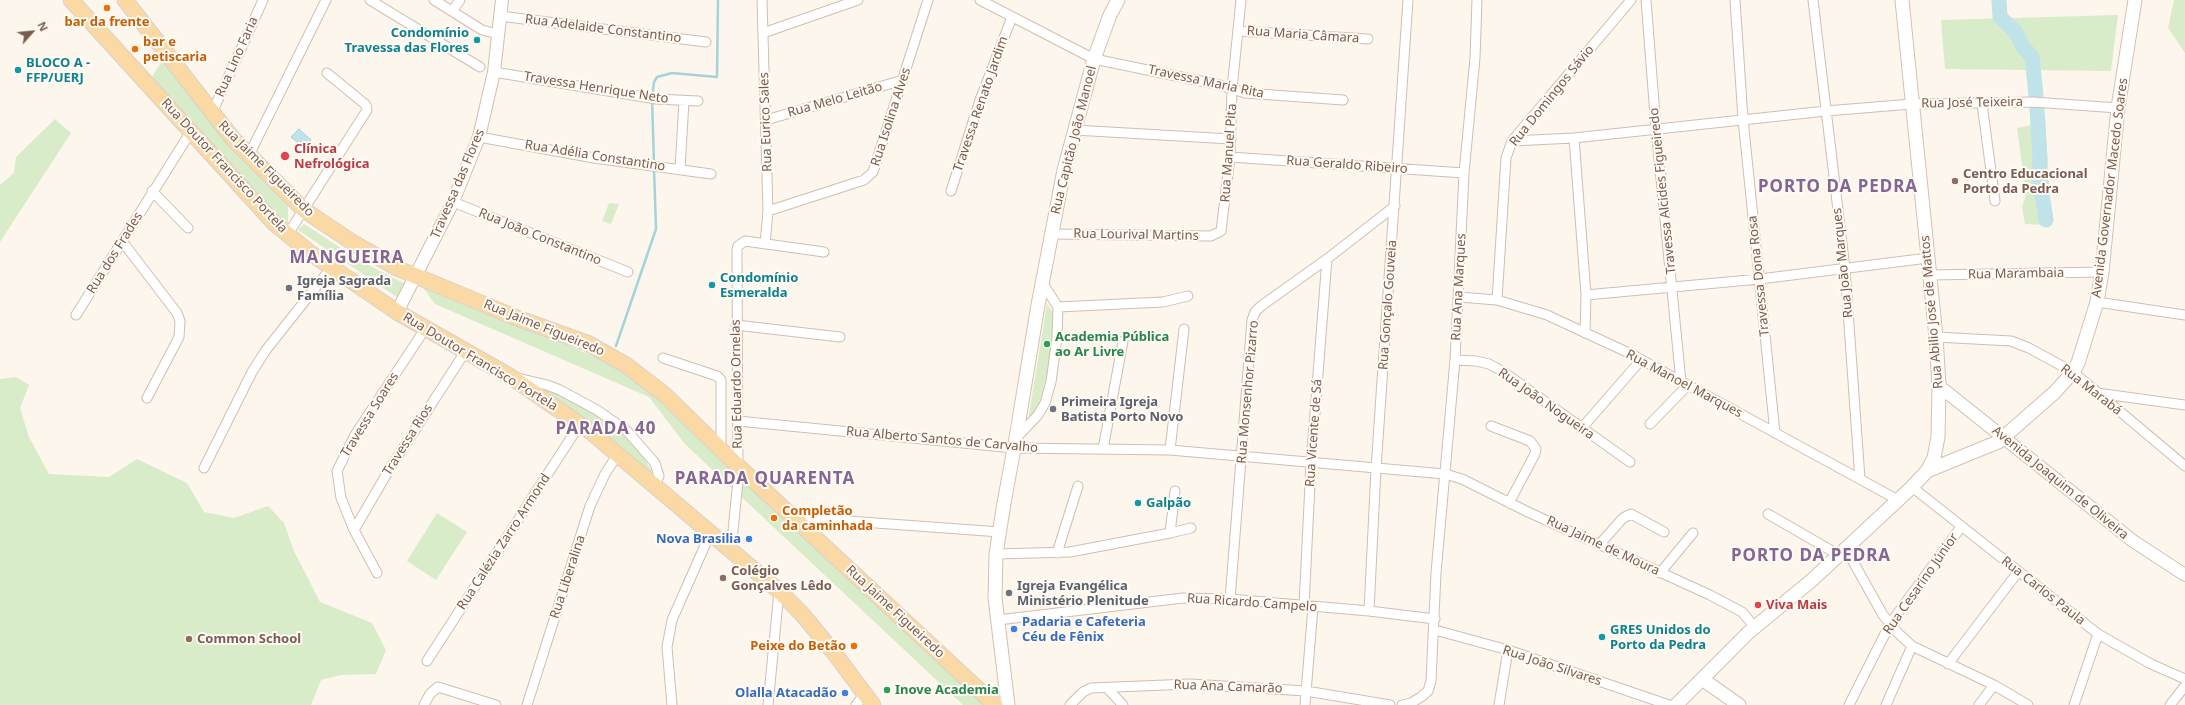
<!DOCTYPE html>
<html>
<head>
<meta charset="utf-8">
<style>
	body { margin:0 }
	#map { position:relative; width:2185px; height:705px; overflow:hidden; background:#fdf6ec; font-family:"Noto Sans",sans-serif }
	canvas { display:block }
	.north { position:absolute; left:12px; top:12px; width:40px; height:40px; -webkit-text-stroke:3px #fffaf3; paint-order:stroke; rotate:63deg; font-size:11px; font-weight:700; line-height:16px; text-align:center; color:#7a5c4d }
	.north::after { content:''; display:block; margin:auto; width:14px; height:18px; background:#7a5c4d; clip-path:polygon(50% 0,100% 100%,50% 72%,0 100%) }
</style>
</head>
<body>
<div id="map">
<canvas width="2185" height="705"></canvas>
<div class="north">N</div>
</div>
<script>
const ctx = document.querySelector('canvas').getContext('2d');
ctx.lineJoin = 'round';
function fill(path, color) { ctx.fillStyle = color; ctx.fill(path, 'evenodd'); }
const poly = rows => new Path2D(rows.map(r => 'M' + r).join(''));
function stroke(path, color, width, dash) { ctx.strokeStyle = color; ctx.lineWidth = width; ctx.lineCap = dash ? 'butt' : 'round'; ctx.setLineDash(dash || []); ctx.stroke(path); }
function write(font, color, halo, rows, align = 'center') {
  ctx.font = font + ' "Noto Sans",sans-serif'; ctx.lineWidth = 4; ctx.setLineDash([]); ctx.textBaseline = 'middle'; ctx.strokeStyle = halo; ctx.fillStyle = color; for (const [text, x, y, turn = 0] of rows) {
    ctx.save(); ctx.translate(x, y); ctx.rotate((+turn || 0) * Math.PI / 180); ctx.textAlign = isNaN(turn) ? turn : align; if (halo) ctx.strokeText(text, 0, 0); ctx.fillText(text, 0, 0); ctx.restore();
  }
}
fill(poly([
	[2174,0,2185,0,2185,53,2168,28],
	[2118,15,2111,71,1945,69,1941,20],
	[163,59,288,204,288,227,152,77],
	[2030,110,2038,110,2038,115,2045,116,2051,213,2046,225,2025,224,2022,207,2026,194,2017,128,2033,125],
	[55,119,71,133,0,242,0,185,14,173,16,157],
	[609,203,619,204,611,224,602,221],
	[304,224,359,260,409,286,401,300,298,230],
	[421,285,523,325,626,371,697,431,992,705,963,705,685,444,649,397,435,304],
	[1047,304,1055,315,1049,370,1037,409,1028,421],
	[16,377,29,385,20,408,29,437,49,474,109,477,137,459,187,483,204,512,234,518,268,506,284,523,294,551,320,602,372,623,386,650,376,674,341,675,321,680,311,705,0,705,0,379],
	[544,387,582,405,616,426,636,445,652,471,650,474,532,388],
	[437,513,467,532,436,580,407,561]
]), '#d8ecc9');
const water = poly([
	[299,129,311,140,304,148,291,137,299,129]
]);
fill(water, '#bfe3e8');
stroke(water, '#a5d3da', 1);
stroke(poly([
	[654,163,652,98,654,82,657,77,672,73,717,77,718,0],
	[616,346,656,229,654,168]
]), '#a5d3da', 2.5);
stroke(poly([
	[1999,0,2000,17,2015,31,2023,47,2032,57,2036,96],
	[2037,109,2040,159,2039,174,2046,220]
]), '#bfe3e8', 15);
const minor = poly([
	[370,0,480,67],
	[434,0,482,30,498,34],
	[762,0,768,211,765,244],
	[980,0,1094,59,1220,85,1245,93,1343,100],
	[1646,0,1656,128,1681,382],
	[1735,0,1743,119,1775,433],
	[1813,0,1845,269,1860,479],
	[452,11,460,0],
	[500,16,706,42],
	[1239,31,1368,39],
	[763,33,858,0],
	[494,72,656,99,698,101],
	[1982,104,1995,201],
	[212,113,263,0],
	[766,120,903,80],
	[1074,130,1231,139],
	[479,137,594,158,711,174],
	[1574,138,1586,295,1585,333],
	[1512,141,1574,138,1826,111,1912,104,2033,102,2118,108],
	[249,155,326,0],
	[1230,157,1464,173],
	[680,169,684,101],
	[152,191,188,228],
	[951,191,980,100,1012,17],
	[453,202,628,272],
	[768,211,864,180,873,172,928,0],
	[288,234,367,110,366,105,327,73],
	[1052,234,1211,236,1221,231,1230,157,1232,89,1241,0],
	[122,241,177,313,180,321,179,337,147,398],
	[1930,275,2102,272],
	[1586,295,1760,279,1928,258],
	[1459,297,1497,300,1547,315,1631,354,1898,500],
	[1497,300,1506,158,1512,141,1631,0],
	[2097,302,2185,315],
	[1058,307,1163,302,1188,296],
	[76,315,190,133],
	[736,325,840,337],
	[1936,337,2011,341,2029,348,2073,372,2185,466],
	[663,358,717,376,721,380,721,450],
	[1455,360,1476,361,1489,364,1502,371,1630,462],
	[518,378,547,385,560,390,597,410,627,431,655,463,659,476,654,485],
	[2097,393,2185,405],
	[738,421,1014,448,1170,450,1445,474,1462,479,1528,512,1710,595,1742,612,1755,627],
	[1650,424,1688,385],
	[1491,426,1530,441,1536,449,1535,454,1509,503],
	[1581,429,1641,360],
	[1016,438,1038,415,1045,403,1051,382,1057,337,1058,307,1043,284],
	[1103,449,1123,341],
	[1170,450,1184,329],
	[204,468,252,372,266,350,331,268],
	[1912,487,2098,634,2151,664,2185,679],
	[1768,514,1839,555],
	[794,517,1000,532],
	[354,530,389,470,465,352],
	[1170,533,1191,528],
	[1599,545,1623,518,1631,514,1664,532],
	[1846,549,1883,615,1898,633,1912,646,1994,685,2028,705],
	[731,550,738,481,737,250,738,246,745,241,824,252],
	[1057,553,1078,486],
	[996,554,1070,552,1170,533,1175,491],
	[377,573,354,530,341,498,337,471,355,435,425,329],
	[1660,573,1693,533],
	[1230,599,1252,320,1255,312,1261,306,1327,259,1395,206],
	[1304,606,1311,463,1327,259],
	[1369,611,1376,469,1408,0],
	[998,620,1183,598,1230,599,1369,611,1435,619],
	[1435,630,1508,650,1669,705],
	[427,661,580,424],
	[1948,664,2018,572],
	[1107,688,1123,705],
	[424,705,430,694,438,687,496,705],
	[527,705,590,506,605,474,618,454],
	[672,705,667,647,672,620,710,534],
	[768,705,779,591],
	[856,705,864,695],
	[1070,705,1083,692,1091,688,1190,684,1306,691,1390,705],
	[1305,705,1313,607],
	[1402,705,1411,703,1421,697,1428,691,1431,681,1436,573,1455,360,1464,173,1475,58,1477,0],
	[1499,705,1508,650],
	[1849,705,1890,624,1961,527],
	[1886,705,1912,646],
	[1979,705,1994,685],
	[2074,705,2098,634],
	[2170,705,2185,686]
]);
const tertiary = poly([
	[397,312,453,202,479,137,494,72,502,0],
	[1939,386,2133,541,2185,575]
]);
const secondary = poly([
	[1927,471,1998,442,2054,393,2073,372,2078,363,2097,302,2102,272,2118,108,2135,0],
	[1702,679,1739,705],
	[1008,705,995,598,996,554,1004,503,1016,438,1038,305,1064,170,1094,59,1110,15,1118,0],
	[1676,705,1749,632,1812,580,1912,487,1927,471,1934,458,1938,437,1939,386,1936,337,1902,0]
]);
const primary = poly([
	[71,0,274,223,309,252,397,312,511,377,591,432,779,591,802,614,835,654,873,705],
	[125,0,233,139,304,210,355,244,399,269,517,318,587,343,626,365,665,395,739,467,995,705]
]);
stroke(minor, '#d1beb0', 11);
stroke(tertiary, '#d1beb0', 14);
stroke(secondary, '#d6c0b0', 15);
stroke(primary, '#dad1cd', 17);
stroke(minor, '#fff', 9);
stroke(tertiary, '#fff', 12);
stroke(secondary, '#fff', 13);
stroke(primary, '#fbd9a5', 15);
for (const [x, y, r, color] of [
	[107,8,4,"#e8710a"],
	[477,40,4,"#0f9aa8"],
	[135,49,4,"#e8710a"],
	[18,70,4,"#0f9aa8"],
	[285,156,5,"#e0444e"],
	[1955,181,4,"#8d6e63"],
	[712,285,4,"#0f9aa8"],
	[289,288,4,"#6b7280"],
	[1047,344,4,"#2e9e5b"],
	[1053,409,4,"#6b7280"],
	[1138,503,4,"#0f9aa8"],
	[774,518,4,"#e8710a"],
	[749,539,4,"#3f7fe0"],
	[723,578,4,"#8d6e63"],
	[1009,593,4,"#6b7280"],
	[1758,605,4,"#e0444e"],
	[1014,629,4,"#3f7fe0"],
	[1602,637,4,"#0f9aa8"],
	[189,639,4,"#8d6e63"],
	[854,646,4,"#e8710a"],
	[887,690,4,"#2e9e5b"],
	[845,693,4,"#3f7fe0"]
]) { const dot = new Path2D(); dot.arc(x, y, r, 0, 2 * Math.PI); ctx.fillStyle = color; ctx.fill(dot); stroke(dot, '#fffaf3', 1.5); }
write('bold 13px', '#c56008', '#fffaf3', [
	["bar da frente",107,22,"center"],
	["bar e",143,42],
	["petiscaria",143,57],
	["Completão",782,511],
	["da caminhada",782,526],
	["Peixe do Betão",846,646,"right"]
], 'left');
write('13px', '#7a5c4d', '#fffaf3', [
	["Rua Adelaide Constantino",603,29,7],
	["Rua Maria Câmara",1303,35,4],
	["Rua Lino Faria",237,57,-66],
	["Travessa Maria Rita",1206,82,12],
	["Travessa Henrique Neto",596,88,9],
	["Rua Domingos Sávio",1552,96,-51],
	["Rua Melo Leitão",835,100,-16],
	["Rua José Teixeira",1972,103,-1],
	["Travessa Renato Jardim",981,104,-71],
	["Rua Isolina Alves",891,117,-72],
	["Rua Eurico Sales",766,122,-92],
	["Rua Capitão João Manoel",1074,140,-76],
	["Rua Manuel Pita",1229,153,-86],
	["Rua Adélia Constantino",595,156,9],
	["Rua Geraldo Ribeiro",1347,165,4],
	["Rua Doutor Francisco Portela",224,166,47],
	["Rua Jaime Figueiredo",266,169,45],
	["Travessa das Flores",458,184,-67],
	["Avenida Governador Macedo Soares",2110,188,-83],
	["Travessa Alcides Figueiredo",1663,191,-96],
	["Rua Lourival Martins",1136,235,1],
	["Rua João Constantino",540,237,22],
	["Rua dos Frades",115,253,-58],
	["Rua João Marques",1843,263,-96],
	["Rua Marambaia",2016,274,-1],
	["Travessa Dona Rosa",1759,276,-96],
	["Rua Ana Marques",1459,287,-87],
	["Rua Gonçalo Gouveia",1388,305,-86],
	["Rua Abilio José de Mattos",1932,312,-95],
	["Rua Jaime Figueiredo",544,328,22],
	["Rua Doutor Francisco Portela",480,362,31],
	["Rua Eduardo Ornelas",737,384,-91],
	["Rua Manoel Marques",1684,384,28],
	["Rua Marabá",2091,390,38],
	["Rua Monsenhor Pizarro",1248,392,-85],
	["Rua João Nogueira",1546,404,35],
	["Travessa Soares",370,415,-58],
	["Rua Vicente de Sá",1314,433,-86],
	["Travessa Rios",408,440,-58],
	["Rua Alberto Santos de Carvalho",942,440,5],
	["Avenida Joaquim de Oliveira",2060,483,39],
	["Rua Calézia Zarro Armond",504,542,-57],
	["Rua Jaime de Moura",1603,546,25],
	["Rua Liberalina",568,577,-72],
	["Rua Cesarino Júnior",1921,584,-55],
	["Rua Carlos Paula",2043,591,38],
	["Rua Ricardo Campelo",1252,603,4],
	["Rua Jaime Figueiredo",895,612,43],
	["Rua João Silvares",1552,666,18],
	["Rua Ana Camarão",1228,687,2]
]);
write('bold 13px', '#0d838f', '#fffaf3', [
	["Condomínio",469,33,"right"],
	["Travessa das Flores",469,48,"right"],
	["BLOCO A -",26,63],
	["FFP/UERJ",26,78],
	["Condomínio",720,278],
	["Esmeralda",720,293],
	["Galpão",1146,503],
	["GRES Unidos do",1610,630],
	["Porto da Pedra",1610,645]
], 'left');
write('bold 13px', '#be3a42', '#fffaf3', [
	["Clínica",294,149],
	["Nefrológica",294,164],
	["Viva Mais",1766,605]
], 'left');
write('bold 13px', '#785e54', '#fffaf3', [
	["Centro Educacional",1963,174],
	["Porto da Pedra",1963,189],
	["Colégio",731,571],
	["Gonçalves Lêdo",731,586],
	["Common School",197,639]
], 'left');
write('bold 13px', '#5b616d', '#fffaf3', [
	["Igreja Sagrada",297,281],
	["Família",297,296],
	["Primeira Igreja",1061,402],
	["Batista Porto Novo",1061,417],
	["Igreja Evangélica",1017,586],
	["Ministério Plenitude",1017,601]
], 'left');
write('bold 13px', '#27864d', '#fffaf3', [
	["Academia Pública",1055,337],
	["ao Ar Livre",1055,352],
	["Inove Academia",895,690]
], 'left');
write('bold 13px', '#366cbe', '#fffaf3', [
	["Nova Brasilia",741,539],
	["Padaria e Cafeteria",1022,622,"left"],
	["Céu de Fênix",1022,637,"left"],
	["Olalla Atacadão",837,693]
], 'right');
ctx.letterSpacing = '1px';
write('bold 17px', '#846695', '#fffaf3', [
	["PORTO DA PEDRA",1838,187],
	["MANGUEIRA",347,258],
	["PARADA 40",606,429],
	["PARADA QUARENTA",765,479],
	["PORTO DA PEDRA",1811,556]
]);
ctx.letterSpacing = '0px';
</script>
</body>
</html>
